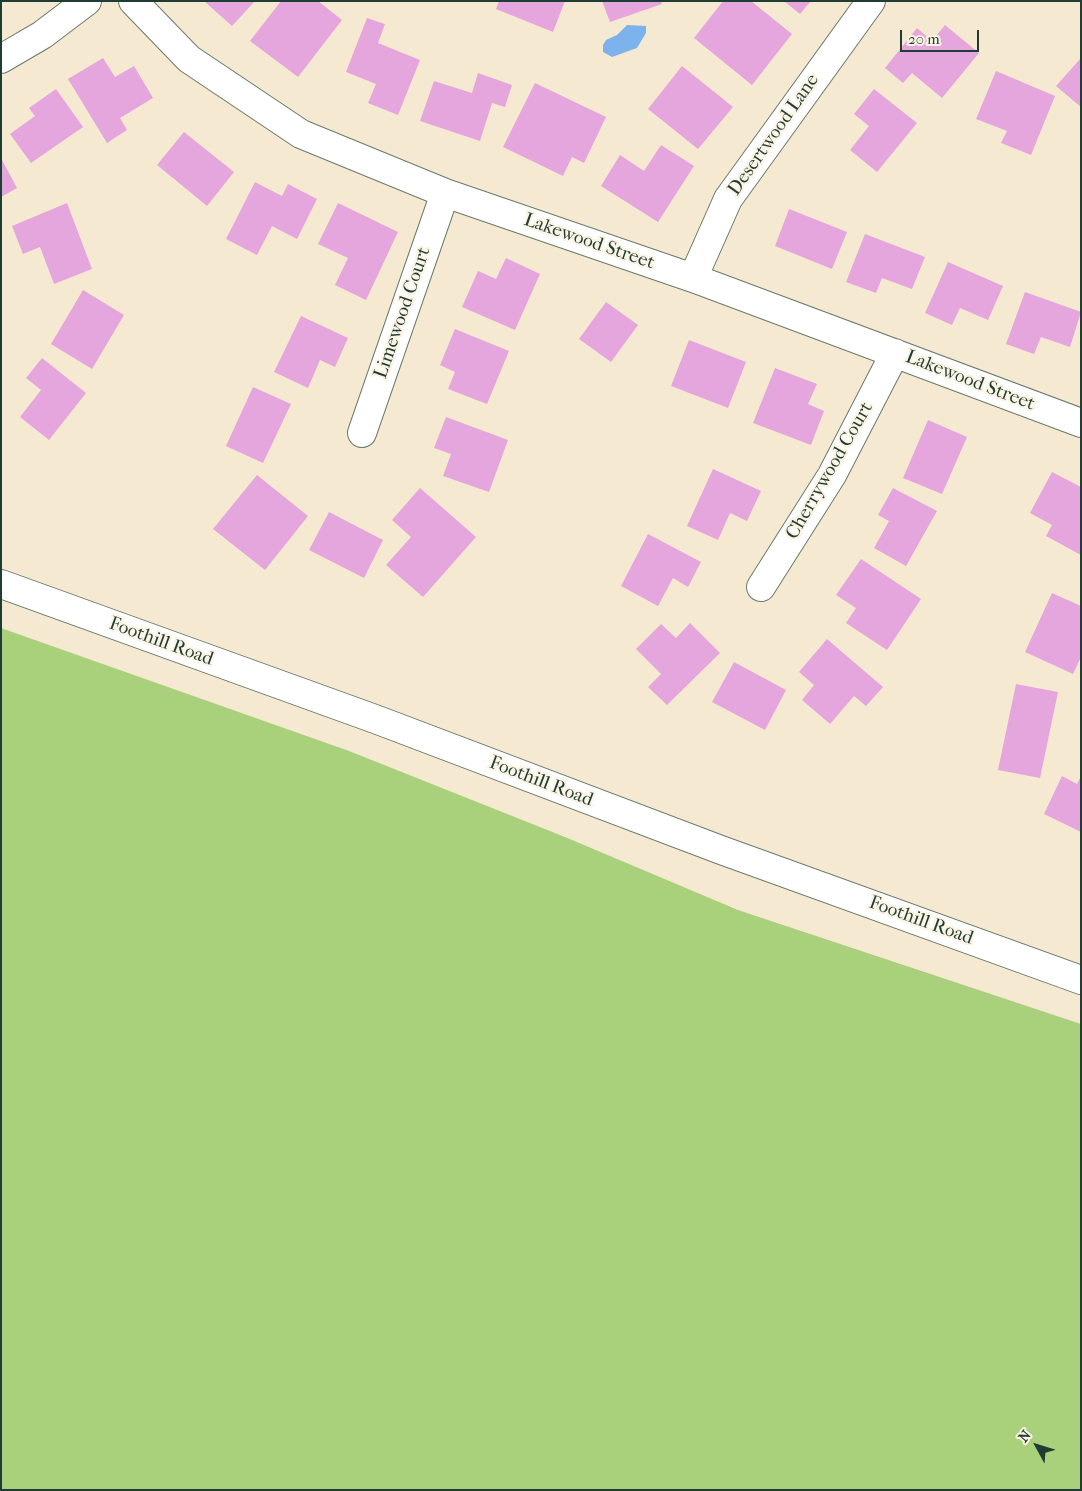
<!DOCTYPE html>
<html>
<head>
<meta charset="utf-8">
<style>
	body { margin:0 }
	#map { position:relative; width:1082px; height:1491px; overflow:hidden; background:#f5ead1; font-family:"IM FELL French Canon",serif }
	canvas { display:block }
	.frame { position:absolute; inset:0; border:2px solid #1f3d34; pointer-events:none }
	.north { position:absolute; left:1012px; top:1421px; width:50px; height:50px; -webkit-text-stroke:4px #fcf5e5; paint-order:stroke; rotate:309deg; font-size:14px; font-weight:700; line-height:20px; text-align:center; color:#1f3d34 }
	.north::after { content:''; display:block; margin:auto; width:18px; height:22px; background:#1f3d34; clip-path:polygon(50% 0,100% 100%,50% 72%,0 100%) }
	.scale { position:absolute; left:900px; top:30px; width:79px; height:22px; box-sizing:border-box; border:2px solid #1f3d34; border-top:0; padding-left:6px; font-size:15px; line-height:18px; white-space:nowrap; color:#1f3d34; -webkit-text-stroke:4px #fcf5e5; paint-order:stroke }
</style>
</head>
<body>
<div id="map">
<canvas width="1082" height="1491"></canvas>
<div class="frame"></div>
<div class="north">N</div>
<div class="scale">20 m</div>
</div>
<script>
const ctx = document.querySelector('canvas').getContext('2d');
ctx.lineJoin = 'round';
function fill(path, color) { ctx.fillStyle = color; ctx.fill(path, 'evenodd'); }
const poly = rows => new Path2D(rows.map(r => 'M' + r).join(''));
function stroke(path, color, width, dash) { ctx.strokeStyle = color; ctx.lineWidth = width; ctx.lineCap = dash ? 'butt' : 'round'; ctx.setLineDash(dash || []); ctx.stroke(path); }
function write(font, color, halo, rows, align = 'center') {
  ctx.font = font + ' "IM FELL French Canon",serif'; ctx.lineWidth = 4.5; ctx.setLineDash([]); ctx.textBaseline = 'middle'; ctx.strokeStyle = halo; ctx.fillStyle = color; for (const [text, x, y, turn = 0] of rows) {
    ctx.save(); ctx.translate(x, y); ctx.rotate((+turn || 0) * Math.PI / 180); ctx.textAlign = isNaN(turn) ? turn : align; if (halo) ctx.strokeText(text, 0, 0); ctx.fillText(text, 0, 0); ctx.restore();
  }
}
fill(poly([
	[1,628,349,751,565,837,738,910,1081,1024,1081,1490,1,1490]
]), '#a9d07b');
fill(poly([
	[627,25,646,26,646,33,637,48,612,57,603,52,603,45,606,40,617,35]
]), '#7db3ec');
fill(poly([
	[204,1,255,1,232,26],
	[281,1,318,1,342,20,298,77,250,41],
	[499,1,565,1,553,32,496,9],
	[602,1,661,1,662,4,610,22],
	[723,1,751,1,792,34,752,85,694,38],
	[784,1,811,1,800,14],
	[367,18,385,24,378,43,420,60,398,115,368,103,376,84,346,72],
	[945,25,979,53,942,98,912,73,903,83,885,68,917,28,932,41],
	[103,58,115,77,134,66,153,98,120,118,127,130,107,143,68,79],
	[1081,58,1081,107,1056,86],
	[682,66,733,107,698,149,648,109],
	[996,71,1055,96,1031,155,1001,143,1007,131,976,119],
	[478,73,512,85,505,107,492,103,480,141,420,121,434,81,472,93],
	[535,83,606,117,584,163,572,157,563,176,503,147],
	[56,89,83,127,31,163,10,134,35,116,29,108],
	[874,89,917,123,877,172,850,150,869,126,854,114],
	[184,132,234,172,207,206,157,165],
	[661,145,694,166,658,222,601,186,620,155,644,171],
	[1,158,17,188,1,197],
	[255,182,282,196,288,184,317,199,297,239,272,226,257,255,226,239],
	[67,203,92,269,54,284,40,247,23,254,12,226],
	[338,203,398,232,366,300,335,285,348,258,318,244],
	[789,209,847,232,832,269,775,246],
	[865,234,925,257,912,289,882,278,876,293,846,282],
	[506,258,540,274,515,330,462,307,478,271,496,279],
	[948,262,1003,286,988,320,960,308,952,325,925,313],
	[83,290,124,315,92,369,51,344],
	[1025,292,1081,312,1070,347,1041,337,1034,354,1006,344],
	[606,302,638,325,611,362,579,339],
	[301,316,348,338,335,367,320,360,308,388,274,372],
	[455,329,509,351,487,404,448,389,455,372,440,365],
	[689,340,746,362,728,408,671,386],
	[42,358,86,393,49,440,20,417,41,390,26,378],
	[775,368,817,384,808,404,824,411,811,445,753,423],
	[253,387,291,404,263,463,226,446],
	[446,417,508,440,489,492,443,476,451,454,434,448],
	[928,420,967,437,942,494,903,478],
	[713,469,761,491,747,521,730,513,718,540,687,526],
	[1052,472,1081,487,1081,555,1046,536,1052,525,1030,513],
	[257,475,308,516,265,570,213,529],
	[420,488,476,537,423,597,386,565,411,537,392,520],
	[893,488,937,511,906,566,874,548,889,521,878,515],
	[329,512,383,540,364,578,309,550],
	[648,534,701,562,688,587,673,578,658,606,621,586],
	[861,559,921,599,887,650,846,623,856,608,836,595],
	[1052,593,1081,606,1081,657,1073,674,1025,652],
	[690,623,720,653,667,705,648,687,661,674,636,649,661,624,676,638],
	[827,639,883,687,866,706,854,696,830,724,802,700,814,685,799,672],
	[734,662,786,690,765,730,712,702],
	[1016,684,1058,692,1040,778,998,770],
	[1062,776,1077,784,1081,776,1081,832,1044,814]
]), '#e5a5dd');
const minor = poly([
	[133,1,189,59,301,134,445,193,693,278,1081,423],
	[1,59,42,35,87,1],
	[693,278,728,199,871,1],
	[362,433,445,193],
	[761,587,832,475,895,353]
]);
const major = poly([
	[1,584,375,719,721,850,1081,980]
]);
stroke(minor, '#6a7a6b', 30);
stroke(major, '#6a7a6b', 30);
stroke(minor, '#fff', 28);
stroke(major, '#fff', 28);
write('19px', '#1f3d34', '#fcf5e5', [
	["Desertwood Lane",774,135,-55],
	["Lakewood Street",589,242,19],
	["Limewood Court",403,313,-71],
	["Lakewood Street",970,381,21],
	["Cherrywood Court",830,471,-60],
	["Foothill Road",161,642,20],
	["Foothill Road",541,782,21],
	["Foothill Road",921,921,20]
]);
</script>
</body>
</html>
